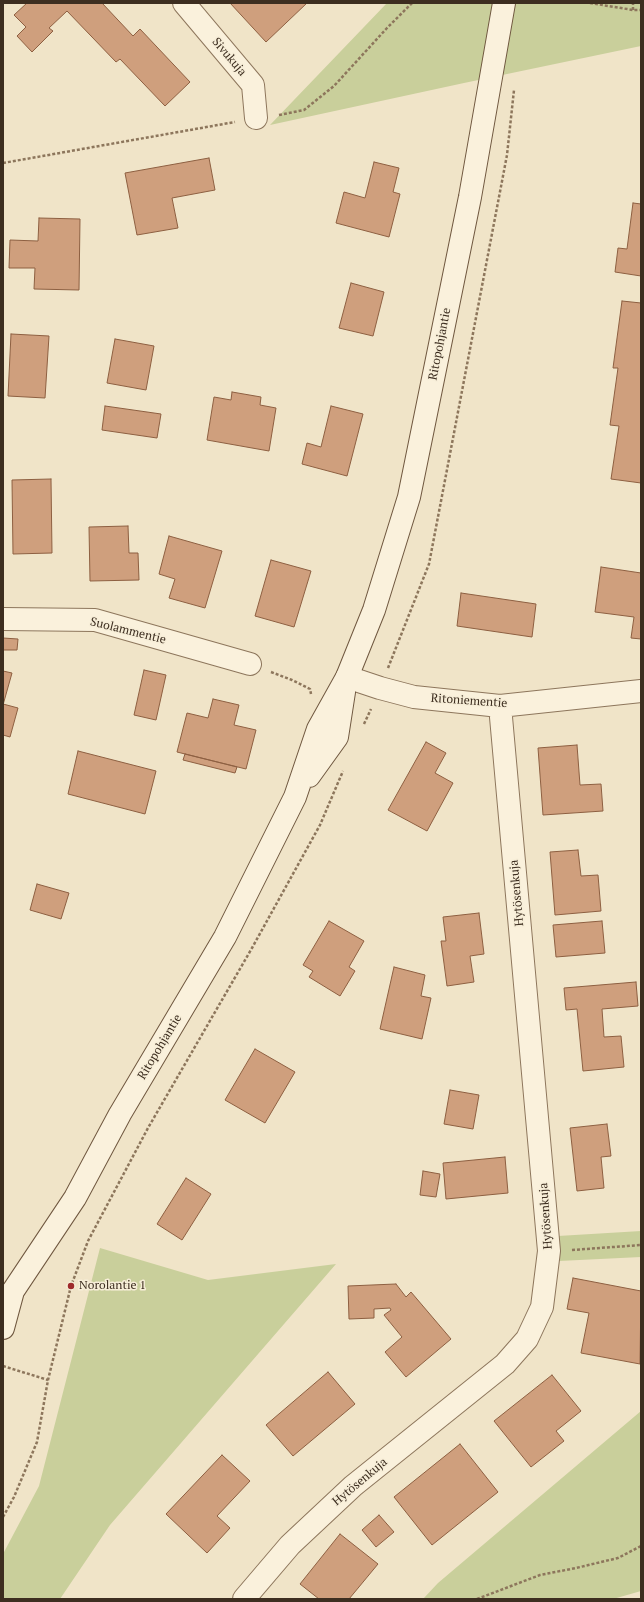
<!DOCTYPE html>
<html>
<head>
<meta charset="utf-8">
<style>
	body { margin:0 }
	#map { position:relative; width:644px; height:1602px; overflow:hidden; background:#f0e4c8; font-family:"PT Serif",serif }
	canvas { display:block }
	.frame { position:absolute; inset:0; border:4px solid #3d2e20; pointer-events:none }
</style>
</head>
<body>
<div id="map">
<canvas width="644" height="1602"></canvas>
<div class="frame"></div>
</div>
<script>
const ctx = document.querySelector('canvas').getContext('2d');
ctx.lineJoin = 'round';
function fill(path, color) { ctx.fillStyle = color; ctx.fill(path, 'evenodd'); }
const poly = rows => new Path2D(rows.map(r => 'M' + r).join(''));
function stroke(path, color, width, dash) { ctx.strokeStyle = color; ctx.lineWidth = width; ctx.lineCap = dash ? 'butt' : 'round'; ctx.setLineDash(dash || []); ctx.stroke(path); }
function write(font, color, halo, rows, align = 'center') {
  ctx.font = font + ' "PT Serif",serif'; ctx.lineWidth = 3; ctx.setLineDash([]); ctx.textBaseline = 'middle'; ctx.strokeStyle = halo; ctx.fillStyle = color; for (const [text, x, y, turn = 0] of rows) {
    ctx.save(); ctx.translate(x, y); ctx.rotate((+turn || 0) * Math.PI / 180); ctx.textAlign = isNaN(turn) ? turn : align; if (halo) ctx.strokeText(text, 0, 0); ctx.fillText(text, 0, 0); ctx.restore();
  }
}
fill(poly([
	[387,3,641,3,641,46,464,83,270,125],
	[641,1231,641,1257,559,1261,558,1236],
	[100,1248,208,1280,336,1264,110,1525,60,1599,3,1599,3,1554,39,1486],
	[641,1411,641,1591,613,1599,423,1599,438,1583]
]), '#c9cf9b');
const building = poly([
	[27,3,102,3,133,36,140,29,190,82,165,106,120,59,116,62,67,11,49,28,53,31,32,52,17,36,26,27,14,15,27,3],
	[230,3,307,3,266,42,230,3],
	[209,158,215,190,172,198,178,228,137,235,125,173,209,158],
	[374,162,399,168,393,192,400,194,389,237,336,223,344,192,365,198,374,162],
	[633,203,641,204,641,276,615,272,618,248,627,249,633,203],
	[39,218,80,219,79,290,34,289,35,268,9,268,10,240,38,241,39,218],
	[351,283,384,292,373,336,339,328,351,283],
	[622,301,641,303,641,483,611,479,619,426,610,425,618,368,613,368,622,301],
	[11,334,49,336,45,398,8,396,11,334],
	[115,339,154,346,146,390,107,383,115,339],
	[232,392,261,397,260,405,276,408,269,451,207,440,214,397,231,400,232,392],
	[105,406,161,414,157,438,102,430,105,406],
	[331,406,363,414,347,476,302,464,307,443,321,447,331,406],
	[51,479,52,553,13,554,12,480,51,479],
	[128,526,129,553,138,553,139,580,90,581,89,527,128,526],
	[169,536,222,551,205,608,169,598,175,579,159,574,169,536],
	[271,560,311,571,294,627,255,616,271,560],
	[601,567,641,573,641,639,631,638,634,617,595,612,601,567],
	[461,593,536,604,532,637,457,626,461,593],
	[3,638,18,639,17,650,3,650,3,638],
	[144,670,166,675,156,720,134,715,144,670],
	[3,671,12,673,3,705,3,671],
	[213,699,239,705,234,725,256,730,246,769,177,752,187,713,208,718,213,699],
	[3,704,18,708,10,737,3,735,3,704],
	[426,742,446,753,435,773,453,783,427,831,388,810,426,742],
	[577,745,580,785,601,784,603,811,543,815,538,748,577,745],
	[78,751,156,771,145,814,68,794,78,751],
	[185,754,237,767,235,773,183,760,185,754],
	[578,850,581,876,598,875,601,911,555,915,550,852,578,850],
	[37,884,69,893,61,919,30,910,37,884],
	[479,913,484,954,470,956,474,982,447,986,441,941,446,941,443,917,479,913],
	[329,921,364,941,349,967,355,971,340,996,309,977,313,971,303,965,329,921],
	[602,921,605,953,556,957,553,925,602,921],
	[394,967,425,975,421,996,431,998,422,1039,380,1029,394,967],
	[636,982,638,1006,602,1009,604,1037,621,1036,624,1067,583,1071,577,1009,566,1010,564,988,636,982],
	[255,1049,295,1072,265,1123,225,1100,255,1049],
	[450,1090,479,1095,473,1129,444,1124,450,1090],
	[607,1124,611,1156,601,1157,604,1188,577,1191,570,1128,607,1124],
	[505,1157,508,1193,446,1199,443,1163,505,1157],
	[423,1171,440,1174,436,1197,420,1195,423,1171],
	[186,1178,211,1194,182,1240,157,1224,186,1178],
	[573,1278,641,1291,640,1364,581,1353,589,1313,567,1309,573,1278],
	[396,1284,406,1297,411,1292,451,1339,406,1377,385,1352,402,1337,384,1315,391,1310,390,1308,374,1309,374,1318,349,1319,348,1286,396,1284],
	[328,1372,355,1404,293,1456,266,1425,328,1372],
	[552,1375,581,1411,556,1431,564,1441,531,1467,494,1421,552,1375],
	[460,1444,498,1492,432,1545,394,1497,460,1444],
	[222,1455,250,1481,217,1516,230,1528,207,1553,166,1514,222,1455],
	[379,1515,394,1532,376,1547,362,1530,379,1515],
	[340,1534,378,1564,349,1599,319,1599,300,1584,340,1534]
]);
fill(building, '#cf9f7d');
stroke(building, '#8d5f41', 1);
const street = poly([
	[184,3,253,85,256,118],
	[3,619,95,620,250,664],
	[347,677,380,688,414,697,500,706,641,691],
	[244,1599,290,1545,353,1486,505,1364,527,1339,542,1307,549,1251,500,706]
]);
const secondary = poly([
	[309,776,337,737,344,692],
	[3,1302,13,1291,75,1198,120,1114,225,937,295,797,318,729,347,677,374,610,409,497,470,197,504,3],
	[3,1328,13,1291]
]);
stroke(street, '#8d765c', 24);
stroke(secondary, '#6f573f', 24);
stroke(poly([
	[590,3,633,10,641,10],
	[633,10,633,3],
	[279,115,304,110,334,86,387,28,412,3],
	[3,163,235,122],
	[388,668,429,564,507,155,514,90],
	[271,672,292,680,310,689,311,694],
	[364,724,371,709],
	[572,1250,641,1245],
	[3,1366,48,1380],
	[3,1517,14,1497,37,1442,48,1380,71,1286,88,1241,148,1128,252,948,320,825,343,771],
	[477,1599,540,1575,576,1568,618,1558,641,1546]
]), '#8d765c', 2.5, [3, 2]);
stroke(street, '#faf1dc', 22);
stroke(secondary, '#faf1dc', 22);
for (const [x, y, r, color] of [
	[71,1286,4,"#9e2a2b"]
]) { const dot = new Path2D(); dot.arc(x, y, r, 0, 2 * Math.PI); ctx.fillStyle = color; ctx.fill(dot); stroke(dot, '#f7eed8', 1.5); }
write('12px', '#3d2e20', '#f7eed8', [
	["Sivukuja",229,57,50],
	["Ritopohjantie",440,344,-79],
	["Suolammentie",128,631,14],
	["Ritoniementie",469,701,4],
	["Hytösenkuja",517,893,-95],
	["Ritopohjantie",160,1047,-59],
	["Hytösenkuja",546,1216,-94],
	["Hytösenkuja",360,1482,-40]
]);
write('12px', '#3d2e20', '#f7eed8', [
	["Norolantie 1",79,1286]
], 'left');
</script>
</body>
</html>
